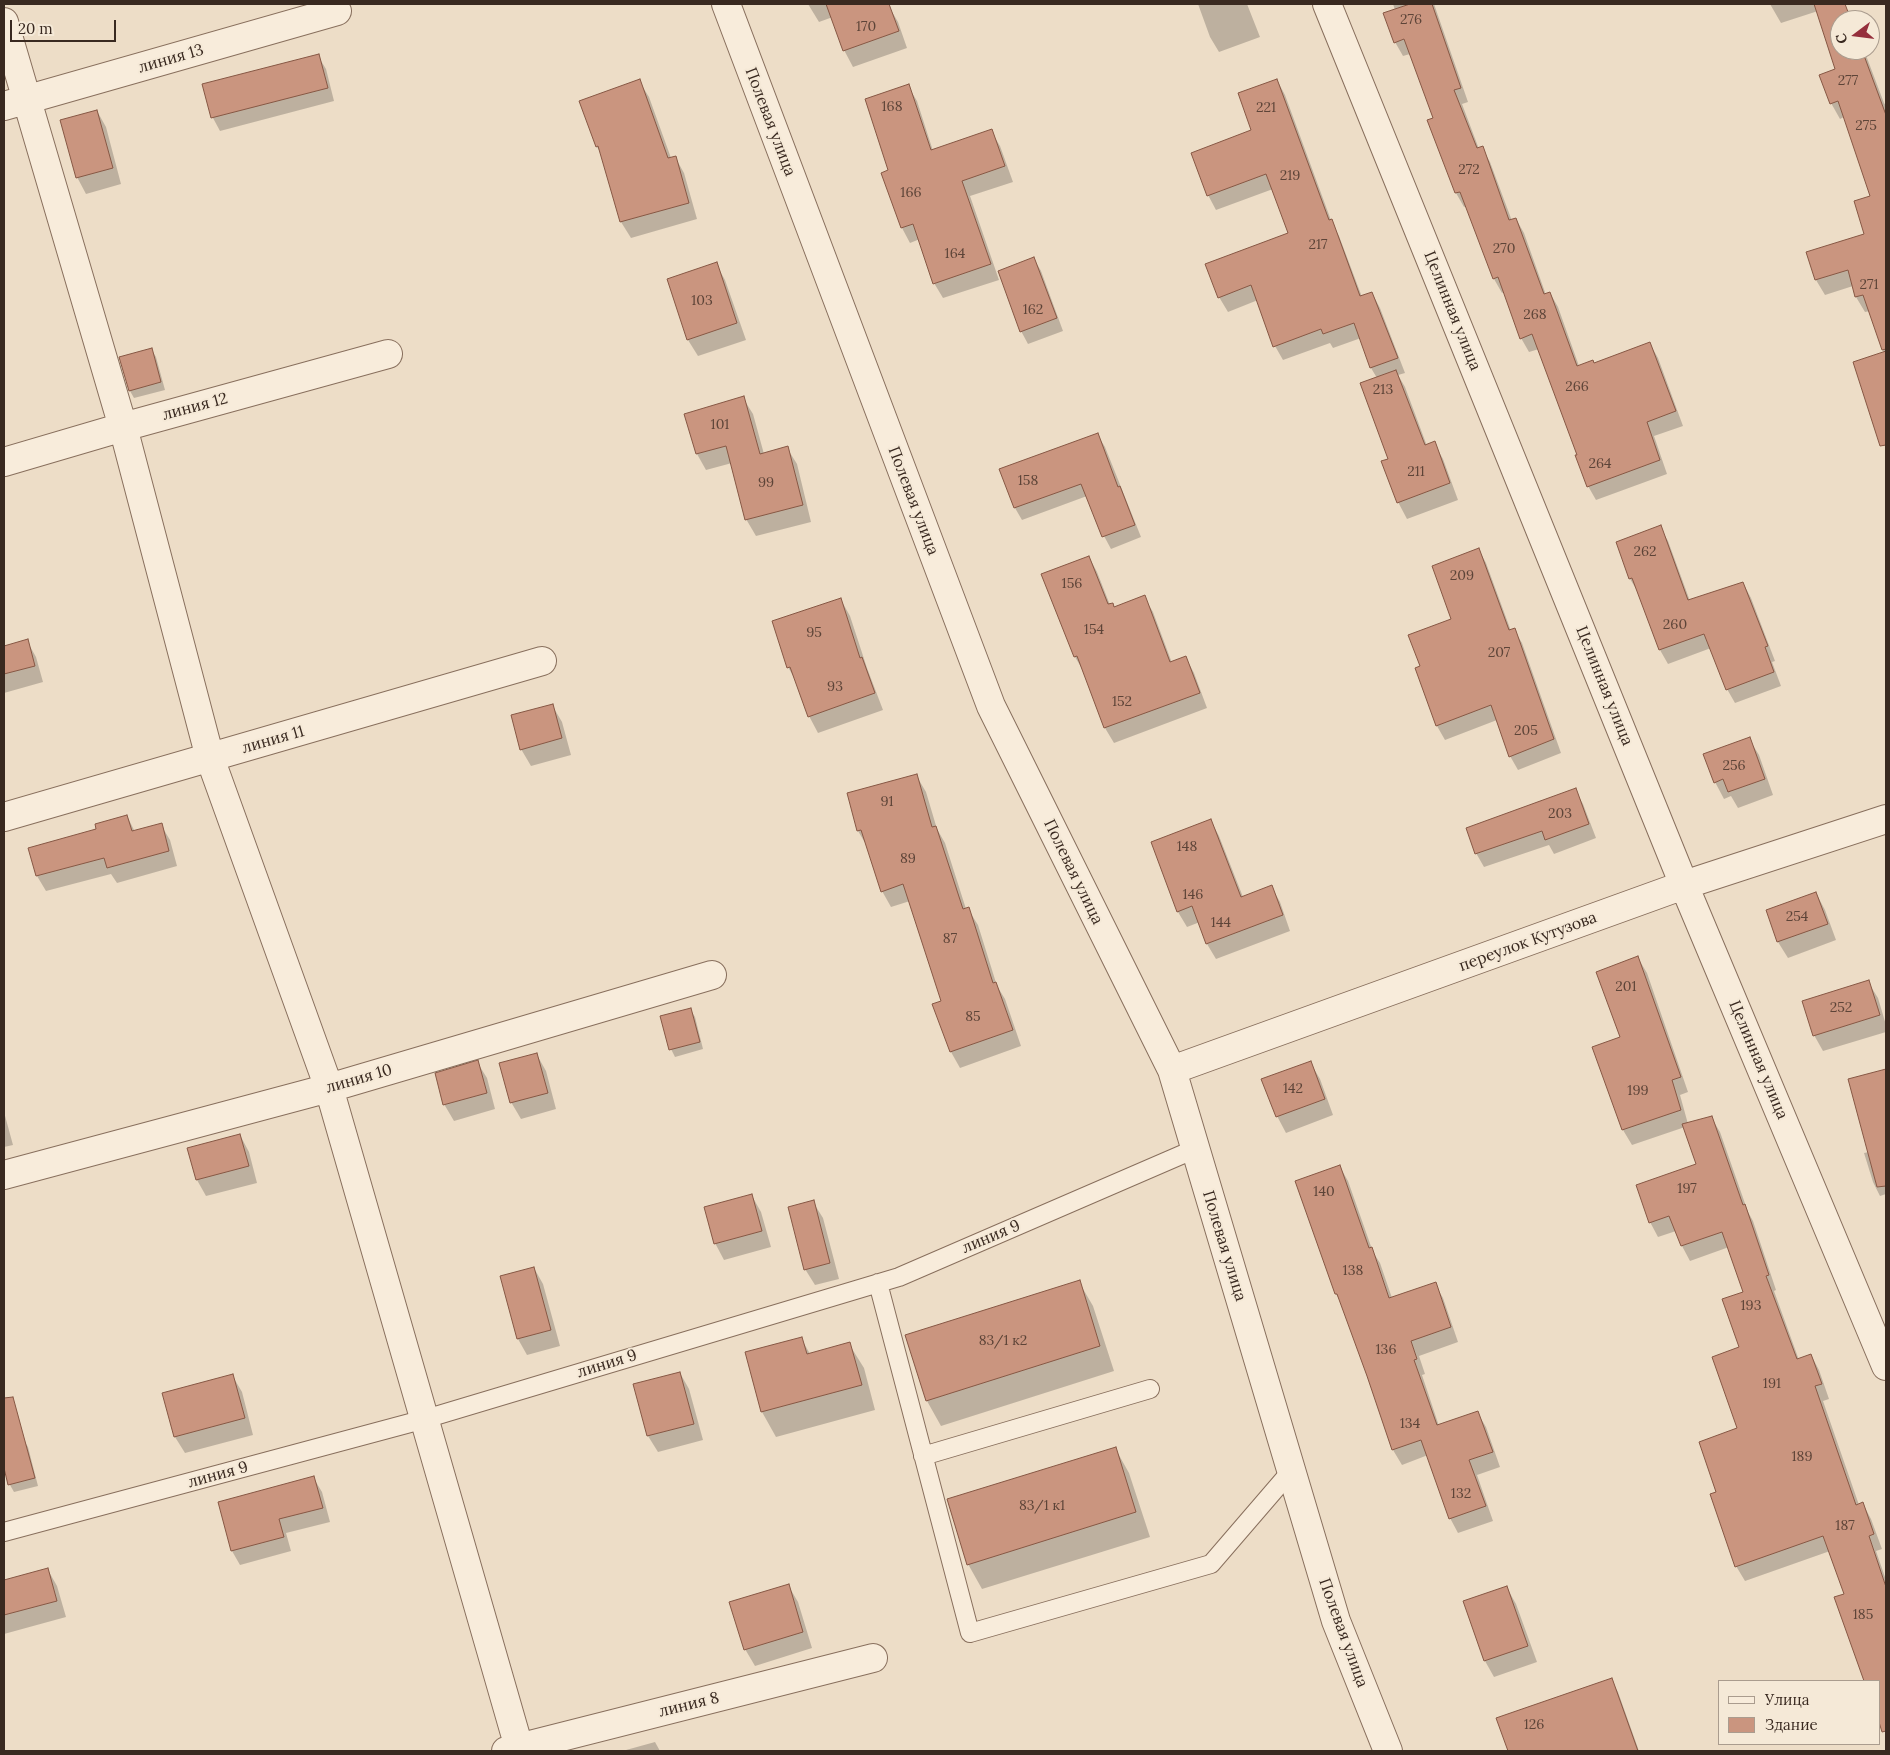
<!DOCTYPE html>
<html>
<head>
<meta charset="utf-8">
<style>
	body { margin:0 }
	#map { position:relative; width:1890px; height:1755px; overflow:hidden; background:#edddc7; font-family:Lora,serif }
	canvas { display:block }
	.frame { position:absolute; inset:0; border:5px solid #392920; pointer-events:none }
	.legend { position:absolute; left:1718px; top:1680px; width:162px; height:65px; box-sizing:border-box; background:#f5e9d7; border:1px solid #aa9c8e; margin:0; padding:6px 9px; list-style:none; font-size:15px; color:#392920 }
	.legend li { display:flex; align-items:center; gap:10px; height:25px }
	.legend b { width:25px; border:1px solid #aa9c8e }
	.north { position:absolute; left:1830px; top:10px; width:50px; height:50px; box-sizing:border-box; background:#f5e9d7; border:1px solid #aa9c8e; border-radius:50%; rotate:255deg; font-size:14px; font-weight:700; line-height:20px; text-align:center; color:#392920 }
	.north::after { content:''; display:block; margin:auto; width:18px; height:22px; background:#952f3c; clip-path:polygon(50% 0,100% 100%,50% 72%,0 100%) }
	.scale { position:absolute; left:10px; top:20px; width:106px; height:22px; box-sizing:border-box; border:2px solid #392920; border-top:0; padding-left:6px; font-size:15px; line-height:18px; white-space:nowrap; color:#392920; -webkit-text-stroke:4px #f5e9d7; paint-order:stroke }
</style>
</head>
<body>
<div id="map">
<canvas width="1890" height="1755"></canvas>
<div class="frame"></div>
<ul class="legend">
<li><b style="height:6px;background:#f8ecdb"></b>Улица</li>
<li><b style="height:14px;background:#ca957f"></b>Здание</li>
</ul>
<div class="north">С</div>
<div class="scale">20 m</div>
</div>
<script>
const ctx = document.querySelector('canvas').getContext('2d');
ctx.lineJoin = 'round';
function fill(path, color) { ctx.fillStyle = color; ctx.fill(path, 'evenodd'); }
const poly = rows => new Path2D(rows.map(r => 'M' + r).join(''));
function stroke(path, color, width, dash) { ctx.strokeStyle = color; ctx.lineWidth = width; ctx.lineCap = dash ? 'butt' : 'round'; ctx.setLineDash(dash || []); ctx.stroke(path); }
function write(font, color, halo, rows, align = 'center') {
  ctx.font = font + ' Lora,serif'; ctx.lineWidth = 4; ctx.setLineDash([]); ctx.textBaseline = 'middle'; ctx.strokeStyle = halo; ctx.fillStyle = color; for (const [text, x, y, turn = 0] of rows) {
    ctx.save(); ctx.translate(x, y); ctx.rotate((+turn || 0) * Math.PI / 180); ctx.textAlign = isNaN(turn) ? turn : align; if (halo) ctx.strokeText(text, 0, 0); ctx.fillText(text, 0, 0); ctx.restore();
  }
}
fill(poly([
	[808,4,854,4,855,9,819,22],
	[1198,4,1247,4,1260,37,1219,52,1210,37],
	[1393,4,1434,4,1468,102,1462,104,1479,149,1482,148,1490,162,1512,221,1516,219,1524,233,1546,295,1550,293,1558,307,1579,366,1594,364,1650,344,1658,358,1683,426,1654,436,1667,474,1596,500,1588,486,1578,456,1539,349,1529,352,1521,338,1504,292,1502,293,1494,279,1467,206,1464,207,1456,193,1434,118,1410,54,1403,56,1395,42,1395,10],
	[1770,4,1830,4,1832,8,1844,5,1853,20,1840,20,1840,50,1864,50,1884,103,1886,106,1886,410,1875,414,1884,353,1870,311,1865,312,1856,297,1853,286,1825,295,1816,280,1866,235,1872,197,1844,117,1840,119,1831,103,1837,70,1818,11,1781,23],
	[888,5,898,22,907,48,853,67,844,50],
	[318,56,326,69,334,101,220,131,213,118,204,85],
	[1277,80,1285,95,1332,223,1339,236,1362,297,1372,293,1380,308,1405,373,1398,375,1405,387,1427,446,1434,443,1443,459,1458,500,1407,519,1398,502,1377,378,1371,368,1361,338,1333,348,1330,343,1283,360,1275,346,1258,300,1228,312,1219,297,1289,233,1273,189,1216,210,1208,195,1253,131],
	[639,81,649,97,671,158,675,157,684,173,697,219,631,238,621,222,602,155,597,147,581,102],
	[908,86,917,101,933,151,991,131,1000,146,1013,182,970,196,999,280,943,298,934,283,920,239,910,243,902,228,890,171],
	[97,111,106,127,121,184,86,194,77,177],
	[1034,259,1041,271,1063,331,1028,344,1021,331],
	[716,264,725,280,746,340,698,356,688,340,668,280],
	[151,349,156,357,165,390,134,398,130,391],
	[743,398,753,414,764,454,787,448,797,464,811,522,756,536,746,519,732,463,706,470,697,454,686,414],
	[1097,434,1105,447,1141,537,1111,549,1104,536,1087,496,1022,520,1015,508,1001,470],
	[1660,527,1668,541,1690,601,1743,583,1751,598,1775,661,1772,662,1781,686,1735,703,1727,689,1711,648,1668,664,1660,650,1638,592,1630,579],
	[1479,550,1486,563,1511,631,1514,630,1522,643,1561,753,1518,770,1510,756,1497,720,1445,740,1437,726,1417,669,1422,667,1453,620],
	[1089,557,1097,572,1110,605,1115,609,1144,597,1153,612,1172,663,1186,658,1194,673,1207,708,1114,743,1105,728,1084,672,1075,657,1043,575],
	[841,600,850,616,867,668,883,710,818,733,809,716,796,681,788,667],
	[27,641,36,657,43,682,4,693,4,647],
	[552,705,562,722,571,755,531,766,521,749],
	[1749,739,1759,755,1773,795,1738,808,1731,796,1724,799,1715,782],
	[916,775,926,792,937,829,945,843,966,909,968,909,978,925,997,986,1005,999,1021,1046,960,1068,951,1052,942,1002,910,901,891,907,882,891,867,846,858,831],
	[1575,790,1583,804,1596,838,1554,854,1549,845,1484,867,1476,853],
	[127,816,135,832,161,825,170,840,177,866,117,883,111,874,46,891,37,876,30,848,98,830],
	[1211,821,1219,836,1243,897,1271,886,1280,902,1290,931,1216,959,1207,944,1200,922,1187,927,1178,912],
	[1816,893,1825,910,1836,940,1788,958,1778,942,1767,911],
	[1638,958,1647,973,1688,1092,1680,1095,1688,1124,1711,1117,1720,1132,1748,1212,1753,1221,1776,1290,1774,1291,1799,1360,1811,1355,1819,1370,1829,1399,1823,1401,1859,1505,1863,1504,1871,1519,1882,1549,1876,1551,1886,1580,1886,1708,1879,1710,1879,1681,1866,1681,1836,1598,1846,1595,1830,1551,1745,1581,1736,1566,1718,1493,1739,1429,1740,1348,1745,1292,1729,1247,1690,1261,1682,1246,1676,1231,1658,1237,1650,1222,1698,1165,1685,1127,1632,1145,1623,1130,1594,1048,1621,1038],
	[1868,982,1878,998,1886,1025,1886,1032,1823,1051,1814,1035],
	[690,1009,695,1017,703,1049,675,1057,671,1049],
	[537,1055,546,1071,556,1109,521,1119,511,1102],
	[477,1062,487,1078,495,1109,454,1121,444,1104],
	[1310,1062,1320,1079,1333,1115,1286,1133,1277,1116],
	[1886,1070,1886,1194,1880,1196,1873,1182,1864,1153,1869,1152,1850,1080],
	[4,1112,13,1145,4,1147],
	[240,1135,249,1152,257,1183,206,1196,197,1180,189,1149],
	[1340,1167,1348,1181,1373,1252,1380,1263,1392,1298,1435,1284,1443,1298,1458,1342,1419,1356,1425,1374,1422,1375,1439,1426,1477,1412,1486,1427,1500,1467,1477,1475,1493,1521,1458,1533,1450,1518,1428,1455,1402,1465,1393,1450,1343,1306,1336,1294],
	[752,1196,761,1212,771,1247,724,1260,715,1243],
	[813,1202,823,1218,839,1279,815,1285,805,1269],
	[534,1268,543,1284,560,1346,527,1355,518,1339,501,1277],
	[1079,1282,1093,1306,1114,1371,941,1426,927,1401,906,1336],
	[801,1338,810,1354,849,1344,864,1368,875,1410,776,1437,762,1412,747,1353],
	[680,1373,689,1389,703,1440,658,1452,648,1436,635,1385],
	[232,1375,242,1392,253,1435,185,1453,175,1437,164,1394],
	[23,1439,28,1447,38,1486,14,1492,10,1485,4,1463,4,1444],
	[1115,1448,1129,1473,1150,1537,982,1589,968,1564],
	[313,1477,322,1492,330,1522,286,1533,291,1551,240,1565,232,1551],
	[48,1570,57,1586,66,1617,4,1634,4,1582],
	[788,1585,798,1602,812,1648,755,1666,745,1649],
	[1507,1588,1516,1604,1537,1662,1494,1677,1485,1661],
	[1611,1679,1618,1692,1639,1751,1599,1751,1594,1739,1559,1751,1509,1751,1498,1719],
	[655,1742,660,1751,626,1751,626,1750]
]), '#0003');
const building = poly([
	[826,4,889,4,899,31,843,51,826,4],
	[1410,4,1432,4,1461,88,1454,90,1477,148,1483,146,1509,220,1516,218,1544,294,1550,292,1577,366,1593,360,1594,363,1650,342,1676,411,1647,422,1660,460,1587,487,1575,455,1577,455,1532,334,1520,339,1498,277,1493,279,1460,192,1455,193,1427,120,1433,118,1404,39,1394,43,1383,13,1410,4],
	[1814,4,1845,4,1851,20,1840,20,1840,50,1862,50,1886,115,1886,349,1882,350,1863,295,1855,297,1848,270,1815,280,1806,252,1864,234,1854,201,1870,196,1838,101,1830,104,1819,75,1835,69,1814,4],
	[319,54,328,88,211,118,202,84,319,54],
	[640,79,668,158,676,156,689,203,620,222,598,146,596,147,579,101,640,79],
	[1277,79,1329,220,1332,219,1360,296,1372,292,1398,358,1370,368,1354,323,1323,334,1321,329,1273,347,1251,285,1218,298,1205,264,1288,233,1266,174,1207,196,1191,153,1251,130,1238,93,1277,79],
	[909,84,931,150,992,129,1005,166,962,181,991,264,933,284,913,224,901,228,881,173,888,170,865,99,909,84],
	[97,110,113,168,76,178,60,120,97,110],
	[1034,257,1057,318,1020,332,998,271,1034,257],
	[717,262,737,323,687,340,667,279,717,262],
	[152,348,161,382,129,391,119,357,152,348],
	[1886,351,1886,445,1880,446,1853,362,1886,351],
	[1396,370,1425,445,1435,441,1450,483,1397,503,1381,461,1388,459,1360,383,1396,370],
	[744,396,760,454,788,446,803,505,745,520,726,446,696,454,684,414,744,396],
	[1098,433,1118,487,1120,486,1135,525,1102,537,1081,484,1014,508,999,469,1098,433],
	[1661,525,1688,600,1743,582,1768,646,1765,647,1774,672,1726,690,1704,634,1659,650,1632,578,1629,579,1616,542,1661,525],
	[1479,548,1509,630,1515,628,1554,739,1509,757,1491,705,1436,726,1415,668,1420,666,1408,635,1451,619,1432,566,1479,548],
	[1089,556,1108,604,1113,603,1114,607,1145,595,1170,662,1186,656,1200,693,1104,728,1077,656,1074,657,1041,574,1089,556],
	[841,598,860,658,862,657,875,693,808,717,790,667,787,668,772,621,841,598],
	[28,639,35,666,4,674,4,646,28,639],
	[553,704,562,738,520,750,511,715,553,704],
	[1750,737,1765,779,1728,792,1723,779,1714,783,1703,754,1750,737],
	[917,774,932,827,936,826,963,909,969,907,993,983,996,982,1013,1030,950,1052,932,1004,941,1001,903,884,881,892,861,830,857,831,847,793,917,774],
	[1576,788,1589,824,1545,840,1542,831,1475,854,1466,828,1576,788],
	[127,815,132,831,162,823,169,851,107,868,104,858,36,876,28,848,96,829,95,824,127,815],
	[1211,819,1241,897,1272,885,1283,915,1206,944,1192,906,1177,912,1151,842,1211,819],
	[1816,892,1828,924,1777,942,1766,910,1816,892],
	[1638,956,1681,1077,1672,1080,1681,1110,1622,1130,1592,1047,1620,1037,1596,972,1638,956],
	[1869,980,1880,1015,1813,1036,1802,1001,1869,980],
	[691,1008,700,1042,669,1050,660,1016,691,1008],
	[537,1053,548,1093,510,1103,499,1063,537,1053],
	[478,1060,487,1093,443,1105,435,1073,478,1060],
	[1311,1061,1325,1099,1276,1117,1261,1079,1311,1061],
	[1886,1069,1886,1186,1877,1187,1848,1079,1886,1069],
	[1712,1116,1743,1205,1745,1204,1769,1275,1766,1276,1797,1359,1811,1354,1822,1384,1815,1386,1856,1505,1863,1502,1874,1534,1869,1536,1886,1587,1886,1731,1882,1732,1879,1722,1879,1681,1864,1681,1834,1597,1844,1594,1823,1536,1735,1567,1710,1494,1716,1492,1699,1442,1737,1428,1712,1357,1739,1347,1722,1299,1743,1292,1722,1232,1681,1246,1669,1216,1649,1223,1636,1185,1696,1164,1682,1124,1712,1116],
	[240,1134,249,1166,196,1180,187,1148,240,1134],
	[1340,1165,1369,1248,1372,1247,1389,1298,1436,1282,1451,1327,1411,1341,1417,1359,1414,1360,1437,1425,1478,1411,1493,1452,1469,1460,1486,1506,1449,1519,1421,1440,1392,1450,1367,1376,1337,1294,1335,1294,1295,1181,1340,1165],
	[752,1194,762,1231,714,1244,704,1207,752,1194],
	[814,1200,830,1263,804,1270,788,1207,814,1200],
	[534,1267,551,1330,517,1339,500,1276,534,1267],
	[1080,1280,1100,1346,926,1401,905,1335,1080,1280],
	[802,1337,807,1354,850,1342,862,1385,761,1412,745,1352,802,1337],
	[680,1372,694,1424,647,1436,633,1384,680,1372],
	[233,1374,245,1418,174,1437,162,1393,233,1374],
	[13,1397,35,1478,8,1485,4,1468,4,1398,13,1397],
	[1116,1447,1136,1512,967,1565,947,1499,1116,1447],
	[314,1476,323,1508,279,1519,284,1537,231,1551,218,1502,314,1476],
	[48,1568,57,1601,4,1615,4,1580,48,1568],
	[789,1584,803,1632,744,1650,729,1602,789,1584],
	[1507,1586,1528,1646,1484,1661,1463,1601,1507,1586],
	[1612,1678,1638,1751,1508,1751,1496,1718,1612,1678]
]);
fill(building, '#ca957f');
stroke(building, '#865744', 1);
const service = poly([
	[878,1283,970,1633,1211,1564,1291,1471],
	[923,1456,1150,1389],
	[4,1532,425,1419,899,1277,1195,1149]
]);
const minor = poly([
	[726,4,991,706,1172,1070,1336,1621,1388,1751],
	[1327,4,1684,885,1886,1366],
	[4,22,123,427,210,758,329,1088,520,1751],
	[4,106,337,11],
	[4,462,123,427,388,354],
	[4,817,542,661],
	[1172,1070,1684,885,1886,819],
	[4,1175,329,1088,712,975],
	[506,1751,873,1658]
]);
stroke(service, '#886f5d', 20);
stroke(minor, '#886f5d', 30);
stroke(service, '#f8ecdb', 18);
stroke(minor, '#f8ecdb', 28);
write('14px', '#5d4438', null, [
	["276",1411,20],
	["170",866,27],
	["277",1848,81],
	["168",892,107],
	["221",1266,108],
	["275",1866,126],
	["272",1469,170],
	["219",1290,176],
	["166",911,193],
	["217",1318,245],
	["270",1504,249],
	["164",955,254],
	["271",1869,285],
	["103",702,301],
	["162",1033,310],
	["268",1535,315],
	["266",1577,387],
	["213",1383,390],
	["101",720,425],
	["264",1600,464],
	["211",1416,472],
	["158",1028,481],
	["99",766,483],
	["262",1645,552],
	["209",1462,576],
	["156",1072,584],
	["260",1675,625],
	["154",1094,630],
	["95",814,633],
	["207",1499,653],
	["93",835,687],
	["152",1122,702],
	["205",1526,731],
	["256",1734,766],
	["91",887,802],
	["203",1560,814],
	["148",1187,847],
	["89",908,859],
	["146",1193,895],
	["254",1797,917],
	["144",1221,923],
	["87",950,939],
	["201",1626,987],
	["252",1841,1008],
	["85",973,1017],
	["142",1293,1089],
	["199",1638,1091],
	["197",1687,1189],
	["140",1324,1192],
	["138",1353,1271],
	["193",1751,1306],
	["83/1 к2",1003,1341],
	["136",1386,1350],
	["191",1772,1384],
	["134",1410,1424],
	["189",1802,1457],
	["132",1461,1494],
	["83/1 к1",1042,1506],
	["187",1845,1526],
	["185",1863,1615],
	["126",1534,1725]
]);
write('16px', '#392920', '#f5e9d7', [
	["линия 13",171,59,-16],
	["Полевая улица",770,122,69],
	["Целинная улица",1452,311,68],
	["линия 12",195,407,-15],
	["Полевая улица",913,501,69],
	["Целинная улица",1604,686,68],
	["линия 11",273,740,-16],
	["Полевая улица",1073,872,64],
	["переулок Кутузова",1528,942,-20],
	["Целинная улица",1758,1060,67],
	["линия 10",359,1079,-16],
	["линия 9",991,1237,-23],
	["Полевая улица",1224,1246,73],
	["линия 9",607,1364,-17],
	["линия 9",218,1475,-15],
	["Полевая улица",1343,1633,70],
	["линия 8",689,1705,-14]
]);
</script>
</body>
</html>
